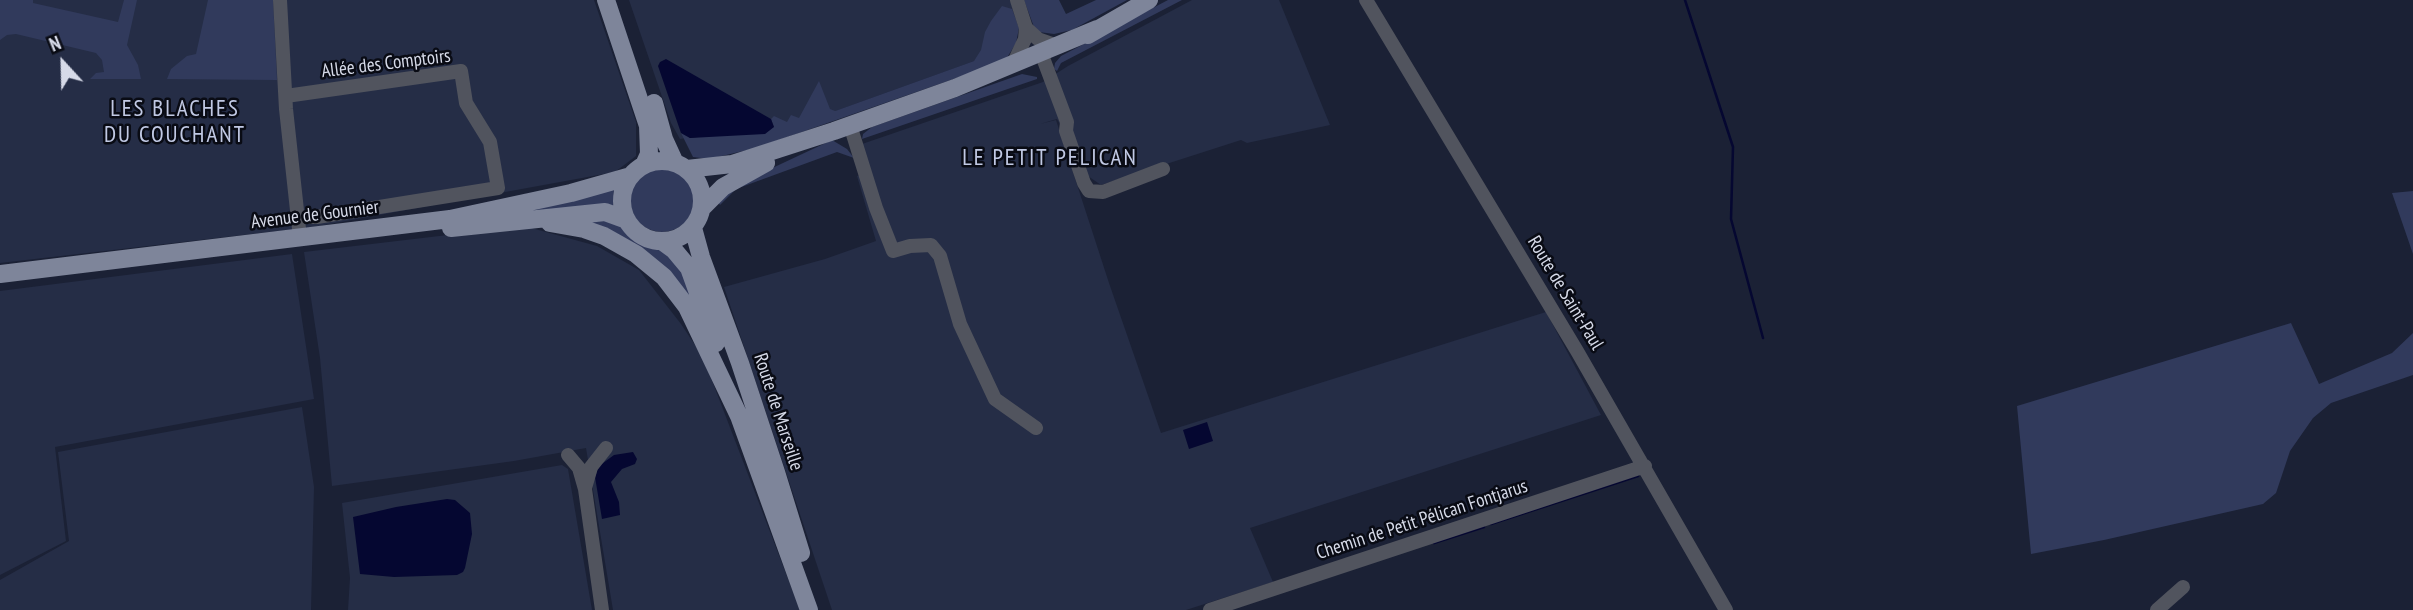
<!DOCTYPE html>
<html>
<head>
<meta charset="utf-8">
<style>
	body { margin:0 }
	#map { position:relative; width:2413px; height:610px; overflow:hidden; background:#1b2135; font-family:"PT Sans Narrow",sans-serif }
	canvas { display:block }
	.north { position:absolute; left:28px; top:28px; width:70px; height:70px; -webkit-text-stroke:5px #090b14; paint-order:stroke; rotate:338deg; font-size:19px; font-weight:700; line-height:28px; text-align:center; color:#d6dae8 }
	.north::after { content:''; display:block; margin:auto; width:24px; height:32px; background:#d6dae8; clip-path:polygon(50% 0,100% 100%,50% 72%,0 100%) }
</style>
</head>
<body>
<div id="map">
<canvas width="2413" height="610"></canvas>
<div class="north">N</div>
</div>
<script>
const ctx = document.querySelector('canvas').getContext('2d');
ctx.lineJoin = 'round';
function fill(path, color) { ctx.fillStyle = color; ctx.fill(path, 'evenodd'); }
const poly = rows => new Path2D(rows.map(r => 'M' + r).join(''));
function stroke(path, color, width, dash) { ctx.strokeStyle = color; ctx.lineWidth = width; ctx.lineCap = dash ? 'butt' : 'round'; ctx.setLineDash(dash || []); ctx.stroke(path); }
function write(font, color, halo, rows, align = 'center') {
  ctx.font = font + ' "PT Sans Narrow",sans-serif'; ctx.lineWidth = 5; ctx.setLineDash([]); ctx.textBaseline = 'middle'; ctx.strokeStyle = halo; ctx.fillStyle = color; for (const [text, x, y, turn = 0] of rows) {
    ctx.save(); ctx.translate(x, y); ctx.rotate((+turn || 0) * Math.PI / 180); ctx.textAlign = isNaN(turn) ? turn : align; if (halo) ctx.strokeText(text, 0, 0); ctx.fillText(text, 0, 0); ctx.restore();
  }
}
fill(poly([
	[0,0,594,0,636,122,636,156,615,172,313,227,0,263],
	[629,0,1010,0,1017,21,1005,50,777,132,729,140,728,131,680,139,671,123],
	[1192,0,1279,0,1330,125,1247,143,1241,140,1101,185,1088,176,1057,119,1040,124,1056,120,1109,283,1161,433,1546,312,1601,415,1250,528,1273,582,1186,610,832,610,724,287,825,259,876,241,857,176,871,172,862,144,1043,82,1068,66],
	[524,226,597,246,639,270,681,324,703,357,800,610,613,610,586,448,514,461,332,486,320,358,304,252],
	[292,254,314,399,55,447,66,541,0,575,0,291],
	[302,407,314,487,311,610,0,610,0,580,69,541,58,452],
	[562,465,568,469,592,610,348,610,350,578,342,503]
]), '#252d46');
fill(poly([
	[0,0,33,0,33,3,118,22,124,0,137,0,127,45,138,65,141,79,90,79,96,73,104,72,102,60,96,53,16,34,7,35,0,40],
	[208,0,273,0,277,80,167,79,171,69,187,56,196,54],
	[1024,0,1059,0,1066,14,1096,0,1127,0,1072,30,1054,34,1039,32,1034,27],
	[1168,0,1182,0,1061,63,1057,71,1054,69,1055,63,1061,56],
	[1002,6,1012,9,1019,28,1016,43,1005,61,756,148,709,159,693,157,681,133,690,138,774,127,771,119,774,116,787,122,791,115,799,118,819,81,830,109,835,111,974,61,981,50,985,32,991,21],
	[1022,74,1037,77,1037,79,862,139,863,134,872,127],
	[832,140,847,149,854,158,837,152,736,189,720,205,718,202,734,186],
	'630 200a32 32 0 1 1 64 0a32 32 0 1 1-64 0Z',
	[614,186,613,209,517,213],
	[2413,191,2413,254,2392,193],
	[588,215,618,220,641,242,667,251,678,259,717,356,685,296,582,224],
	[2291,323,2319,384,2392,353,2413,333,2413,375,2331,403,2313,418,2290,451,2276,493,2263,504,2104,540,2031,554,2017,406]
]), '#313a5c');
fill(poly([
	[666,59,771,119,774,127,765,134,690,138,681,133,658,66,660,62],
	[1207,422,1213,441,1189,449,1183,430],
	[633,452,637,459,635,464,622,469,611,482,619,502,620,515,602,519,595,477,599,466,614,455],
	[447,499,455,500,470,513,472,534,465,568,463,572,457,575,394,577,360,574,353,517,396,507]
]), '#050731');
stroke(poly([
	[1685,0,1733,147,1731,219,1763,338],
	[1491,524,1638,476],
	[1434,543,1484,527]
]), '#050731', 2.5);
stroke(poly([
	[280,0,286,109,300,238],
	[1366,0,1577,351,1726,610],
	[1026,28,1038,39,1055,45],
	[1043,58,1067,122,1066,131,1084,183,1089,191,1103,192,1163,169],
	[1014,62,1025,39,1026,28,1017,0],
	[286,96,461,71,466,103,490,142,498,188,317,217,299,217],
	[850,125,876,208,893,251,910,246,931,245,940,256,960,324,995,399,1036,428],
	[568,455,579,468,585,489,602,610],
	[585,488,591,467,606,448],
	[1210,610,1645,466],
	[2157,610,2183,587]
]), '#51545e', 14);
stroke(poly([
	[606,0,648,126,649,154,644,165],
	[1088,35,1149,0],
	[654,103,664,139,675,163],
	'622 201a40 40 0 1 1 80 0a40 40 0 1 1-80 0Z',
	[687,169,732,164,834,131,955,88,1097,29],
	[703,207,723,187,766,163],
	[550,223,584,229,604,236,636,254,664,277,687,307,739,416,809,610],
	[451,228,605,212,627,220],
	[693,228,701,257,740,363,776,472,801,553],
	[663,242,674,250,689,268,716,343],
	[0,274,450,219,571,193,631,176]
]), '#7e859a', 18);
write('19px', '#d6dae8', '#090b14', [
	["Allée des Comptoirs",386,64,-7],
	["Avenue de Gournier",315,215,-7],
	["Route de Saint-Paul",1565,293,59],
	["Route de Marseille",778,412,72],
	["Chemin de Petit Pélican Fontjarus",1422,520,-18]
]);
ctx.letterSpacing = '2px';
write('23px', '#c1c9e4', '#090b14', [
	["LES BLACHES",175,109],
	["DU COUCHANT",175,135],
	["LE PETIT PELICAN",1050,158]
]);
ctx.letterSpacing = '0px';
</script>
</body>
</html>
